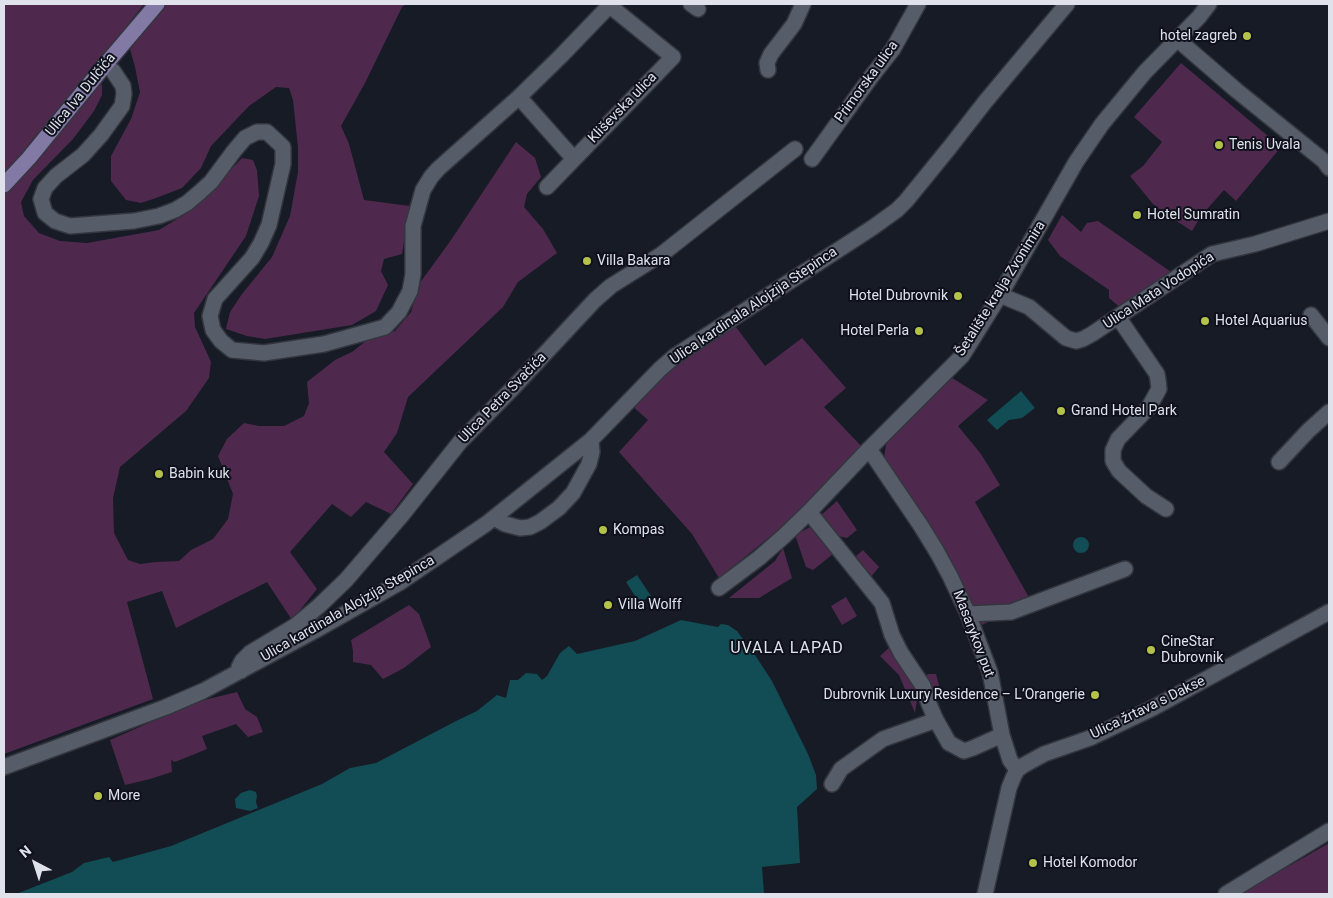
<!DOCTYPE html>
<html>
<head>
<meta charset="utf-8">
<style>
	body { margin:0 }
	#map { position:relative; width:1333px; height:898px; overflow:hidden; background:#161b25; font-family:Roboto,sans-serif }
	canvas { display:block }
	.frame { position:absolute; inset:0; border:5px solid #dfe2ea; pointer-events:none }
	.north { position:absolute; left:10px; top:838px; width:50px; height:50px; -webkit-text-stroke:4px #0e111c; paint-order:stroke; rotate:320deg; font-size:14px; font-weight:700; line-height:20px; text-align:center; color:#dfe2ea }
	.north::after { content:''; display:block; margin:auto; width:18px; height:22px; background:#dfe2ea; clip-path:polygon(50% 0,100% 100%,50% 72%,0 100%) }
</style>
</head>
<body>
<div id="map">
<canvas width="1333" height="898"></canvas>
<div class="frame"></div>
<div class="north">N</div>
</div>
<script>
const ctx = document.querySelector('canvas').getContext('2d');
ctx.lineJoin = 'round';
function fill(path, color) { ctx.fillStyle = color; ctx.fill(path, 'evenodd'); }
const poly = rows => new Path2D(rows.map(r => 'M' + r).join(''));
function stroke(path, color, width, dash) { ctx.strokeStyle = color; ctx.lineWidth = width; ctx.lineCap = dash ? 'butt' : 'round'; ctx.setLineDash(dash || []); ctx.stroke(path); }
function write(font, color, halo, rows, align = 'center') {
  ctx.font = font + ' Roboto,sans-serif'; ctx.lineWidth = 4; ctx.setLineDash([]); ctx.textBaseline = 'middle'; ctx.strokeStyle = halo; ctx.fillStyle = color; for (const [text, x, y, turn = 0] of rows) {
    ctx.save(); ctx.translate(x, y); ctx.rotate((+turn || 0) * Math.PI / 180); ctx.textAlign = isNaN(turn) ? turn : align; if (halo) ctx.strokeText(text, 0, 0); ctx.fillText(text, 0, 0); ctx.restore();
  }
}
fill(poly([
	[4,4,144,4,88,76,4,176],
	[166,4,406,4,402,7,365,83,341,126,349,144,364,200,410,206,402,254,384,259,381,271,388,285,376,311,352,325,265,339,247,336,226,329,230,312,242,294,272,257,290,216,298,172,298,147,293,100,289,88,276,87,249,106,211,146,201,168,182,188,156,198,141,203,126,200,111,181,111,156,131,119,140,92,135,67,130,49],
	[1181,63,1281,147,1236,201,1224,190,1201,216,1192,231,1167,215,1153,204,1130,176,1143,166,1162,142,1134,117],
	[97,82,102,85,102,95,94,111,73,139,33,180,21,202,24,216,39,233,60,241,87,243,159,230,182,216,207,195,242,158,253,160,257,170,259,196,246,236,194,313,195,327,211,362,209,378,186,411,120,467,113,498,114,533,128,560,140,564,156,562,179,561,191,550,213,539,228,519,233,494,218,456,227,439,244,423,259,426,284,426,304,416,309,403,307,382,335,360,352,352,371,337,395,331,411,312,419,284,451,240,516,142,535,158,541,177,527,194,524,207,543,229,557,253,518,282,503,307,408,397,397,433,384,452,413,484,391,514,366,502,351,517,332,504,290,552,317,589,292,620,267,582,176,628,162,591,127,602,153,699,4,754,4,195],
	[1062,215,1081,232,1087,223,1098,221,1174,274,1122,309,1109,298,1109,290,1060,256,1048,240],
	[733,323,765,366,802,338,846,388,824,407,863,448,804,509,719,578,692,534,619,452,648,420,630,404,678,360],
	[952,378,988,400,958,426,981,454,1000,485,975,502,1031,601,982,625,934,538,884,458,886,445,896,432,932,398,931,396,948,380,949,381],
	[837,501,857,530,847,538,834,535,820,516],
	[812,526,833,554,813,570,806,567,795,535],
	[783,548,792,578,759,598,729,598,775,561],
	[863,550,879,567,870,578,856,556],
	[846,597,857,616,842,625,831,606],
	[409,605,419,614,431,647,404,668,383,679,371,665,353,662,353,651,351,640],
	[890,647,919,686,915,713,899,675,880,656],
	[928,674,936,674,940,689,935,696,922,679],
	[237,692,245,709,257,717,263,732,248,737,236,724,202,736,207,749,175,762,171,760,172,772,150,779,125,785,110,740,196,702],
	[1329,843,1329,894,1238,894,1305,857]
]), '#4f294d');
fill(poly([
	[1021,391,1035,408,1022,418,1009,420,997,430,987,420],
	'1073 545a8 8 0 1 1 16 0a8 8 0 1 1-16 0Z',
	[637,575,651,596,639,602,626,582],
	[681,620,718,627,721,624,728,625,737,631,755,655,772,681,808,754,816,775,817,789,797,807,800,863,762,867,764,893,771,894,16,894,72,872,84,863,109,857,113,862,171,846,322,784,350,768,376,763,456,721,477,711,497,695,506,698,510,680,518,680,526,673,537,674,542,680,547,676,560,653,569,646,577,654,635,641],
	[250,790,256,792,257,796,256,802,258,808,250,811,236,808,235,799,241,793]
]), '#124c54');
const minor = poly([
	[691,4,698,9],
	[1177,39,1236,90,1324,161,1329,168],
	[105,65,113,71,123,86,124,94,122,106,101,135,83,155,56,176,45,188,41,199,45,213,55,221,70,226,134,221,159,216,175,210,187,203,200,192,211,182,234,151,245,138,257,132,267,132,283,147,283,164,269,225,261,243,252,258,215,299,210,316,213,330,221,341,232,350,264,353,324,344,385,327,399,312,410,291,413,274,413,226,423,190,431,177,438,169,519,97,561,56,611,4],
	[768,70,767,63,771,54,794,24,803,4],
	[519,97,574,159],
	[812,159,871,77,893,49,918,4],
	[547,187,673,57,610,6],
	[1000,295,1029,307,1066,338,1076,341,1083,339,1092,334,1212,254,1255,244,1329,221],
	[1311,315,1329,338],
	[1118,317,1157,374,1158,380,1159,389,1149,407,1118,439,1113,450,1113,461,1119,471,1146,496,1166,509],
	[869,449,921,526,937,552,950,576,968,614,990,672,1002,735,1010,760,1017,770],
	[1279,462,1308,431,1329,412],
	[809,512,882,603,892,635,901,653,923,686,929,704,936,720],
	[494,518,505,524,520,528,530,527,540,522,559,508,573,493,589,464,592,452,591,440],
	[719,588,759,558,783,537,809,512,869,449,962,356,1000,295,1076,162,1102,124,1145,72,1199,17,1209,4],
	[968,614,1011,612,1125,569],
	[241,671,239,667,242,661,250,653,295,626,319,606,346,580,402,515,460,442,512,389,595,300,611,286,662,254,795,149],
	[4,767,166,707,203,691,318,629,399,583,486,524,591,440,660,369,675,356,872,228,897,210,906,201,950,147,985,102,1067,4],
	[832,784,841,769,883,739,936,720,949,743,964,751,973,748,1002,735],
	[985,894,1009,788,1013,778,1017,770,1024,765,1044,754,1090,738,1153,708,1329,612],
	[1226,894,1329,831]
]);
const major = poly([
	[4,185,29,158,105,65,157,4]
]);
stroke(minor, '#33363e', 18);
stroke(major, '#33363e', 18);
stroke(minor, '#575c69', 15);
stroke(major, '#8379a5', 15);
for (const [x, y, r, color] of [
	[1247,36,5,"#b5c24a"],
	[1219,145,5,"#b5c24a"],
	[1137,215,5,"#b5c24a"],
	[587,261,5,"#b5c24a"],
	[958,296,5,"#b5c24a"],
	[1205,321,5,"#b5c24a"],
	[919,331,5,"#b5c24a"],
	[1061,411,5,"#b5c24a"],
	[159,474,5,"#b5c24a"],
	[603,530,5,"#b5c24a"],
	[608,605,5,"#b5c24a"],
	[1151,650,5,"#b5c24a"],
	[1095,695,5,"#b5c24a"],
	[98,796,5,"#b5c24a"],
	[1033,863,5,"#b5c24a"]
]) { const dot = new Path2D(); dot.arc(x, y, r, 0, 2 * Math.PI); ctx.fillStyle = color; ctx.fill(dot); stroke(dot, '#0e111c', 2); }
write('14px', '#dfe2ea', '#0e111c', [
	["hotel zagreb",1237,36,"right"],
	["Tenis Uvala",1229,145],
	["Hotel Sumratin",1147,215],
	["Villa Bakara",597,261],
	["Hotel Dubrovnik",948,296,"right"],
	["Hotel Aquarius",1215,321],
	["Hotel Perla",909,331,"right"],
	["Grand Hotel Park",1071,411],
	["Babin kuk",169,474],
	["Kompas",613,530],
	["Villa Wolff",618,605],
	["CineStar",1161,642],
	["Dubrovnik",1161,658],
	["Dubrovnik Luxury Residence – L’Orangerie",1085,695,"right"],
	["More",108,796],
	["Hotel Komodor",1043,863]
], 'left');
write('14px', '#dfe2ea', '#0e111c', [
	["Primorska ulica",867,82,-54],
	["Ulica Iva Dulčića",81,95,-51],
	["Kliševska ulica",623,108,-46],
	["Šetalište kralja Zvonimira",1001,289,-58],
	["Ulica Mata Vodopića",1159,291,-33],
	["Ulica kardinala Alojzija Stepinca",754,306,-34],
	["Ulica Petra Svačića",503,398,-46],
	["Ulica kardinala Alojzija Stepinca",348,609,-30],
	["Masarykov put",973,634,69],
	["Ulica žrtava s Dakse",1148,708,-26]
]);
ctx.letterSpacing = '1px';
write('16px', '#dfe2ea', '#0e111c', [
	["UVALA LAPAD",787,649]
]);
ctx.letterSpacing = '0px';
</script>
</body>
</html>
